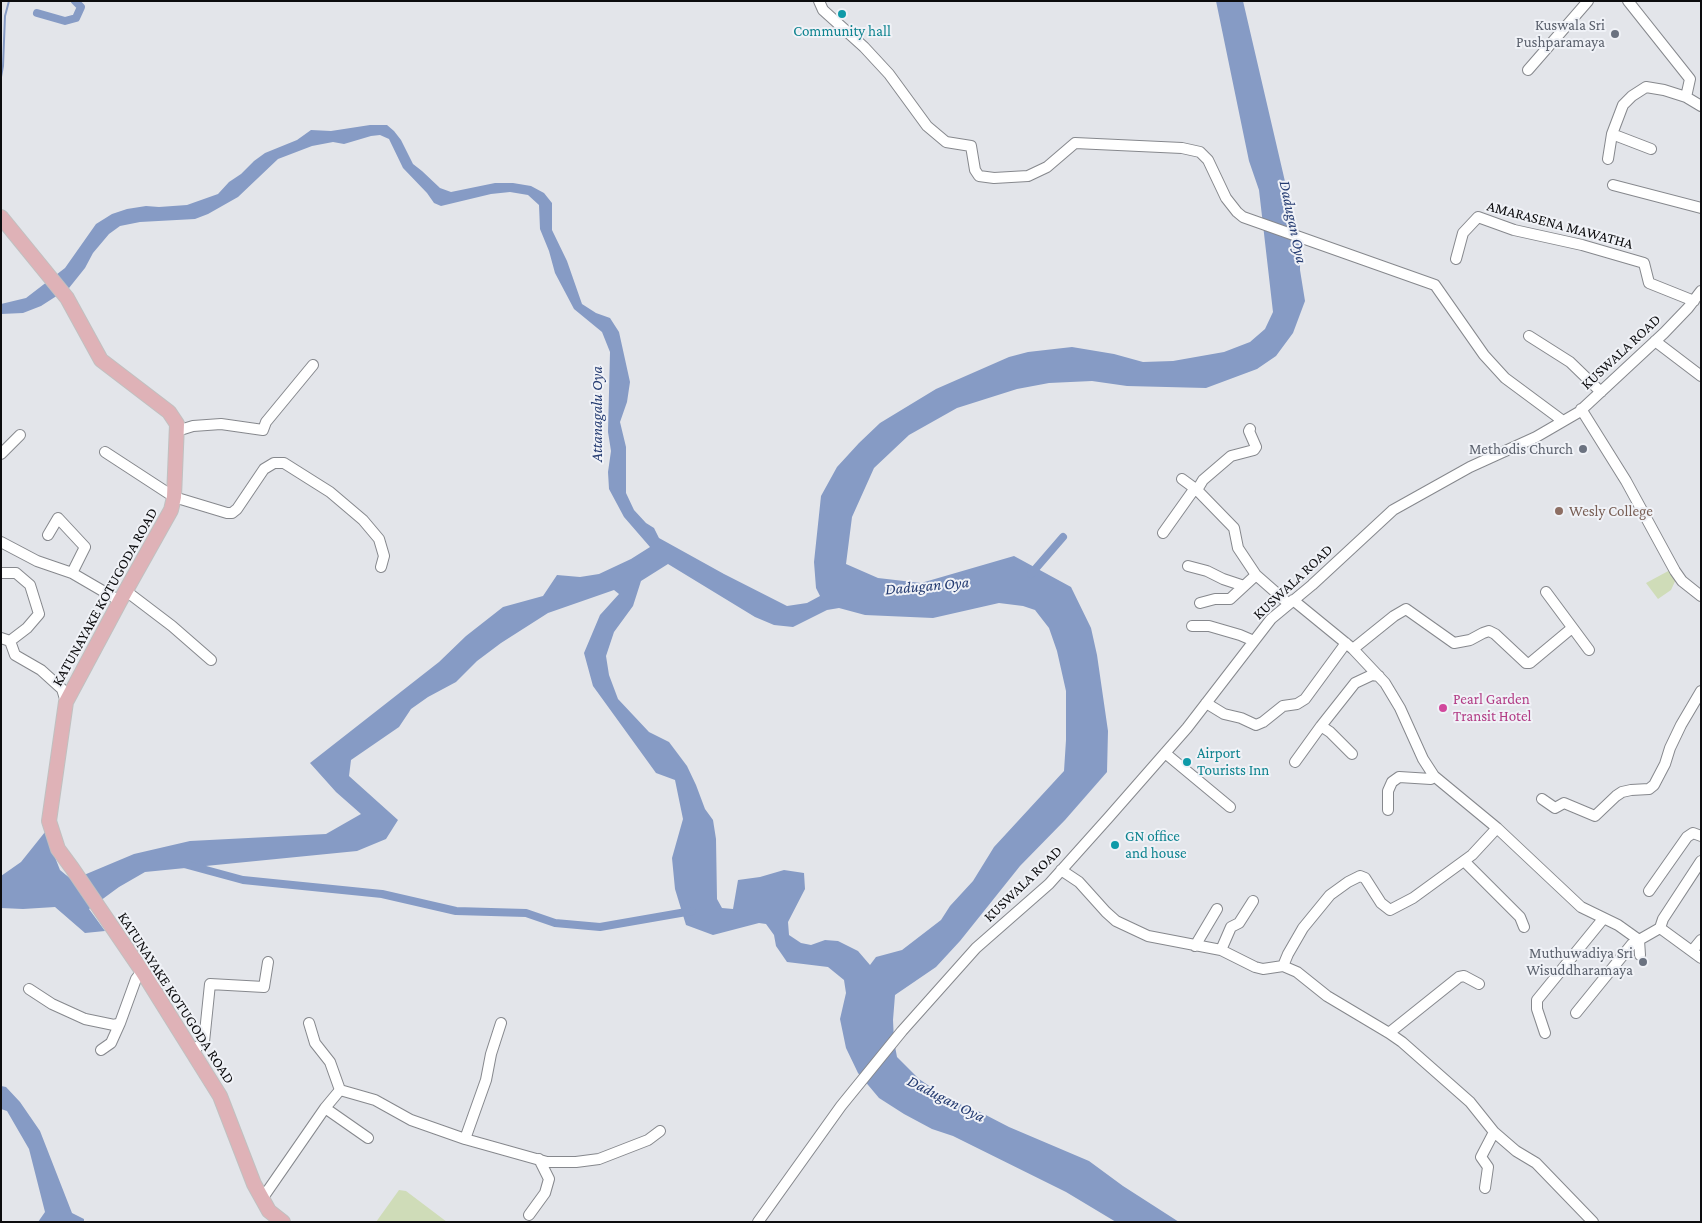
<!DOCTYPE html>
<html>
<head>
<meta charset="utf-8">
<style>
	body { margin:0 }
	#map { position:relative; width:1702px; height:1223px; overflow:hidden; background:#e3e5ea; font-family:"Crimson Pro",serif }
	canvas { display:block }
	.frame { position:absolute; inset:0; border:2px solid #0c0c0e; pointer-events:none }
</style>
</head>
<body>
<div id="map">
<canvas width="1702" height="1223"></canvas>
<div class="frame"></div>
</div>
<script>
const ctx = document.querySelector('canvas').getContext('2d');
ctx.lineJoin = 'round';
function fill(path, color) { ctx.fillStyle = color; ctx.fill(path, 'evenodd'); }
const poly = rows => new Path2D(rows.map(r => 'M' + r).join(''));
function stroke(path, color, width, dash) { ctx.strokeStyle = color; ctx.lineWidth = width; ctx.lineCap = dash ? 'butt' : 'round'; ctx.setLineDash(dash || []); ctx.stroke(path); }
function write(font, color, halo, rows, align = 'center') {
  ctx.font = font + ' "Crimson Pro",serif'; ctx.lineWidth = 4; ctx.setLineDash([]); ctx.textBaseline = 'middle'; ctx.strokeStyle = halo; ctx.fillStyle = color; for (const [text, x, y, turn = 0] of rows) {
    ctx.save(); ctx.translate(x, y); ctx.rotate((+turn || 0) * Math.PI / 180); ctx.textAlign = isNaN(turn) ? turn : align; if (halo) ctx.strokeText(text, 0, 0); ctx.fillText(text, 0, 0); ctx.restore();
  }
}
fill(poly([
	[1672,569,1677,577,1671,590,1658,599,1646,583],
	[399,1190,406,1191,447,1222,376,1222]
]), '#cfdcb8');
fill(poly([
	[1216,1,1243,1,1300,246,1300,270,1305,301,1293,333,1276,356,1257,369,1206,388,1127,386,1092,381,1049,383,1017,389,957,408,909,435,874,468,852,517,846,564,878,578,921,583,1014,556,1071,587,1091,628,1097,655,1108,731,1107,772,1065,820,1020,866,960,941,936,967,895,995,893,1020,894,1041,897,1057,919,1079,938,1092,971,1110,978,1111,1009,1127,1089,1161,1123,1186,1179,1222,1116,1222,1066,1192,953,1136,932,1129,904,1114,879,1098,858,1073,846,1048,840,1019,846,993,844,980,828,967,787,962,776,946,774,935,766,924,759,923,713,935,686,925,675,889,672,858,683,819,675,780,656,773,593,686,584,653,600,615,619,594,614,590,548,613,501,643,477,661,456,682,428,697,411,709,399,727,351,760,349,776,398,820,386,839,357,851,145,872,119,887,89,909,105,931,85,933,55,907,23,909,1,908,1,876,21,862,45,832,60,870,72,880,134,854,190,841,326,834,361,814,336,792,310,763,439,662,466,636,503,607,543,596,557,575,580,577,599,574,631,559,650,547,624,517,609,489,608,472,611,451,608,432,610,352,602,332,574,309,555,273,549,251,540,229,539,205,528,195,510,192,491,194,441,206,434,203,427,193,403,168,389,139,380,135,371,136,344,144,333,142,312,146,278,159,238,197,208,214,195,219,140,222,120,226,109,234,93,253,85,268,69,288,41,306,23,313,1,314,1,304,26,298,65,268,96,224,112,214,127,209,146,206,159,207,187,205,218,194,229,182,241,174,254,161,265,153,297,140,311,130,331,131,370,125,387,125,394,131,401,140,413,164,422,171,440,188,451,192,495,183,513,183,531,186,544,193,552,203,552,230,567,261,582,304,596,313,610,318,619,332,630,382,627,402,620,422,626,447,626,493,634,510,646,523,654,528,659,538,724,574,787,606,807,603,820,596,816,588,814,562,821,496,837,467,859,443,880,423,936,389,1009,357,1028,352,1072,347,1114,354,1143,362,1173,361,1224,352,1250,342,1265,329,1273,312,1259,190,1249,161],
	[668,564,755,617,774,625,793,627,827,610,839,608,865,615,933,618,999,603,1023,606,1035,610,1049,628,1057,651,1066,691,1066,740,1064,771,994,847,973,881,950,906,941,920,902,950,876,957,870,965,858,951,838,941,825,940,811,945,801,943,789,935,788,922,805,889,804,873,784,870,760,877,738,880,733,909,722,908,717,899,716,839,713,820,705,809,696,785,687,766,669,742,649,732,618,699,609,675,606,656,614,632,633,606,641,581],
	[1,1086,6,1087,20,1102,40,1131,72,1213,84,1219,84,1222,38,1222,45,1212,29,1149,7,1111,1,1109]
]), '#869bc5');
stroke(poly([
	[1,77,3,66,5,16,9,1]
]), '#869bc5', 2);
stroke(poly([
	[37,13,65,21,76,18,81,7,75,1],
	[1031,574,1063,537],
	[184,864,243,880,382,894,456,911,526,913,555,923,600,927,692,911]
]), '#869bc5', 8);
const minor = poly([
	[819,1,823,10,864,47,889,74,927,126,946,142,971,146,975,170,979,176,994,178,1028,176,1047,167,1075,143,1182,148,1200,152,1208,160,1226,198,1237,212,1243,217,1435,285,1484,355,1505,378,1563,421],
	[1628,1,1690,79,1686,97],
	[1528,70,1588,1],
	[1612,134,1651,149],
	[1608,159,1612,134,1623,105,1632,96,1646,87,1664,90,1686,97,1701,106],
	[1613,185,1701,208],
	[1456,259,1463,233,1478,217,1514,230,1582,245,1644,263,1649,283,1694,301],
	[1529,336,1570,362,1601,392],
	[1655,341,1701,376],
	[1581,409,1626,481,1675,571,1682,581,1701,596],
	[177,431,193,426,221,424,263,430,266,422,313,365],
	[105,452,174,497,227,513,232,513,237,509,264,469,274,463,284,463,330,492,363,520,379,539,384,556,381,567],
	[1,454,20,435],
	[1182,479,1197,490,1234,528,1238,548,1256,575,1289,604],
	[1197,490,1203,480,1231,456,1254,450,1256,447,1249,431,1250,429],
	[1163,533,1195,488],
	[48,535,58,518,85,547,72,573,120,601],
	[1,542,37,561,72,573],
	[1188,566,1207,571,1223,579,1244,586],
	[1,573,16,573,30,585,39,614,27,628,10,641],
	[126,591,172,626,211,660],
	[1546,592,1589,650],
	[1293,600,1353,649,1385,683,1400,708,1423,759,1434,776,1497,828,1581,907,1618,925,1639,940,1640,955],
	[1200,603,1215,599,1230,599,1256,575],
	[1192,626,1209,626,1240,635,1254,641],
	[1,638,10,641,15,655,41,670,62,689,66,702],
	[1353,649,1394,616,1406,609,1454,643,1470,640,1483,633,1489,631,1495,634,1526,663,1530,663,1572,628],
	[1206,703,1224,714,1241,718,1256,725,1263,722,1283,706,1297,704,1305,699,1346,643],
	[1321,726,1330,732,1352,754],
	[1165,753,1230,807],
	[1295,762,1321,726,1355,683,1372,675,1379,676],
	[1542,799,1555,808,1564,803,1595,816,1616,796,1622,792,1631,790,1649,789,1654,785,1665,764,1670,748,1681,725,1701,691],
	[1388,810,1388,791,1392,782,1399,777,1431,779,1434,776],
	[1464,861,1520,917,1524,927],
	[1061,870,1079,882,1106,912,1116,921,1148,936,1221,950,1255,967,1263,969,1283,966,1297,972,1327,996,1389,1033,1402,1042,1470,1102,1494,1132,1516,1151,1536,1163,1593,1222],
	[1649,891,1687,837,1693,833,1701,836],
	[1660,928,1701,958],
	[1195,946,1217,909],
	[1221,950,1231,927,1239,923,1253,901],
	[1692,951,1701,940],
	[1283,966,1288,954,1303,928,1330,895,1348,882,1360,876,1365,878,1381,903,1390,910,1413,898,1472,855,1497,828],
	[29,989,52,1004,85,1019,114,1025,120,1023,136,979,142,971],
	[1576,1013,1632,944,1660,928,1663,919,1701,861],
	[309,1023,315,1043,330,1062,340,1090],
	[1389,1033,1459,977,1464,976,1479,984],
	[1545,1033,1537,1009,1537,1000,1603,919],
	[101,1050,111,1043,120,1023],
	[192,1051,204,1042,210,984,264,987,268,962],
	[325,1108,368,1138],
	[465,1139,486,1080,491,1054,501,1023],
	[1485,1188,1488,1167,1481,1157,1494,1132],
	[262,1199,325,1108,340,1090,375,1100,411,1120,465,1139,547,1162,576,1162,599,1159,648,1140,660,1131],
	[529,1215,545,1193,549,1179,539,1159],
	[758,1222,841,1106,902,1031,976,948,1049,884,1109,817,1187,728,1271,619,1312,585,1393,510,1470,467,1536,437,1579,412,1664,333,1688,308,1701,291]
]);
const major = poly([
	[1,217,67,298,101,360,169,412,177,424,174,497,171,510,120,601,66,702,49,821,58,849,72,868,142,971,220,1096,254,1184,269,1211,283,1222]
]);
stroke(minor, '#86888d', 12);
stroke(major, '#c0c0c0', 16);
stroke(minor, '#fff', 10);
stroke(major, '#dfb2b7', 14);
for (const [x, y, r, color] of [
	[842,14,5,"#0f9aa8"],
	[1615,34,5,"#6b7280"],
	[1583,449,5,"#6b7280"],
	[1559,511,5,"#8d6e63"],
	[1443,708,5,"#d1479c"],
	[1187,762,5,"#0f9aa8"],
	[1115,845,5,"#0f9aa8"],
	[1643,962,5,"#6b7280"]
]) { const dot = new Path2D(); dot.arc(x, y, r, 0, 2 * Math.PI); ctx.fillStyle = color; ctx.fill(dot); stroke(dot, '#f0f2f7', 2); }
write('15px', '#5b616d', '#f0f2f7', [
	["Kuswala Sri",1605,25],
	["Pushparamaya",1605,42],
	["Methodis Church",1573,449],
	["Muthuwadiya Sri",1633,953],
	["Wisuddharamaya",1633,970]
], 'right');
write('15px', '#0d838f', '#f0f2f7', [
	["Community hall",842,31,"center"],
	["Airport",1197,753],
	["Tourists Inn",1197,770],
	["GN office",1125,836],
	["and house",1125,853]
], 'left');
write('15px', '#0c0c0e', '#f0f2f7', [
	["AMARASENA MAWATHA",1560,225,15],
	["KUSWALA ROAD",1621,352,-43],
	["KUSWALA ROAD",1293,582,-43],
	["KATUNAYAKE KOTUGODA ROAD",105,597,-61],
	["KUSWALA ROAD",1023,884,-44],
	["KATUNAYAKE KOTUGODA ROAD",176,998,57]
]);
write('15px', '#785e54', '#f0f2f7', [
	["Wesly College",1569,511]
], 'left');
write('15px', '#b23c85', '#f0f2f7', [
	["Pearl Garden",1453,699],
	["Transit Hotel",1453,716]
], 'left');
write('italic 16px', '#243b71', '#f0f2f7', [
	["Dadugan Oya",1293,222,78],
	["Attanagalu Oya",597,414,-90],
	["Dadugan Oya",927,586,-5],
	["Dadugan Oya",946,1099,27]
]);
</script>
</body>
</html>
